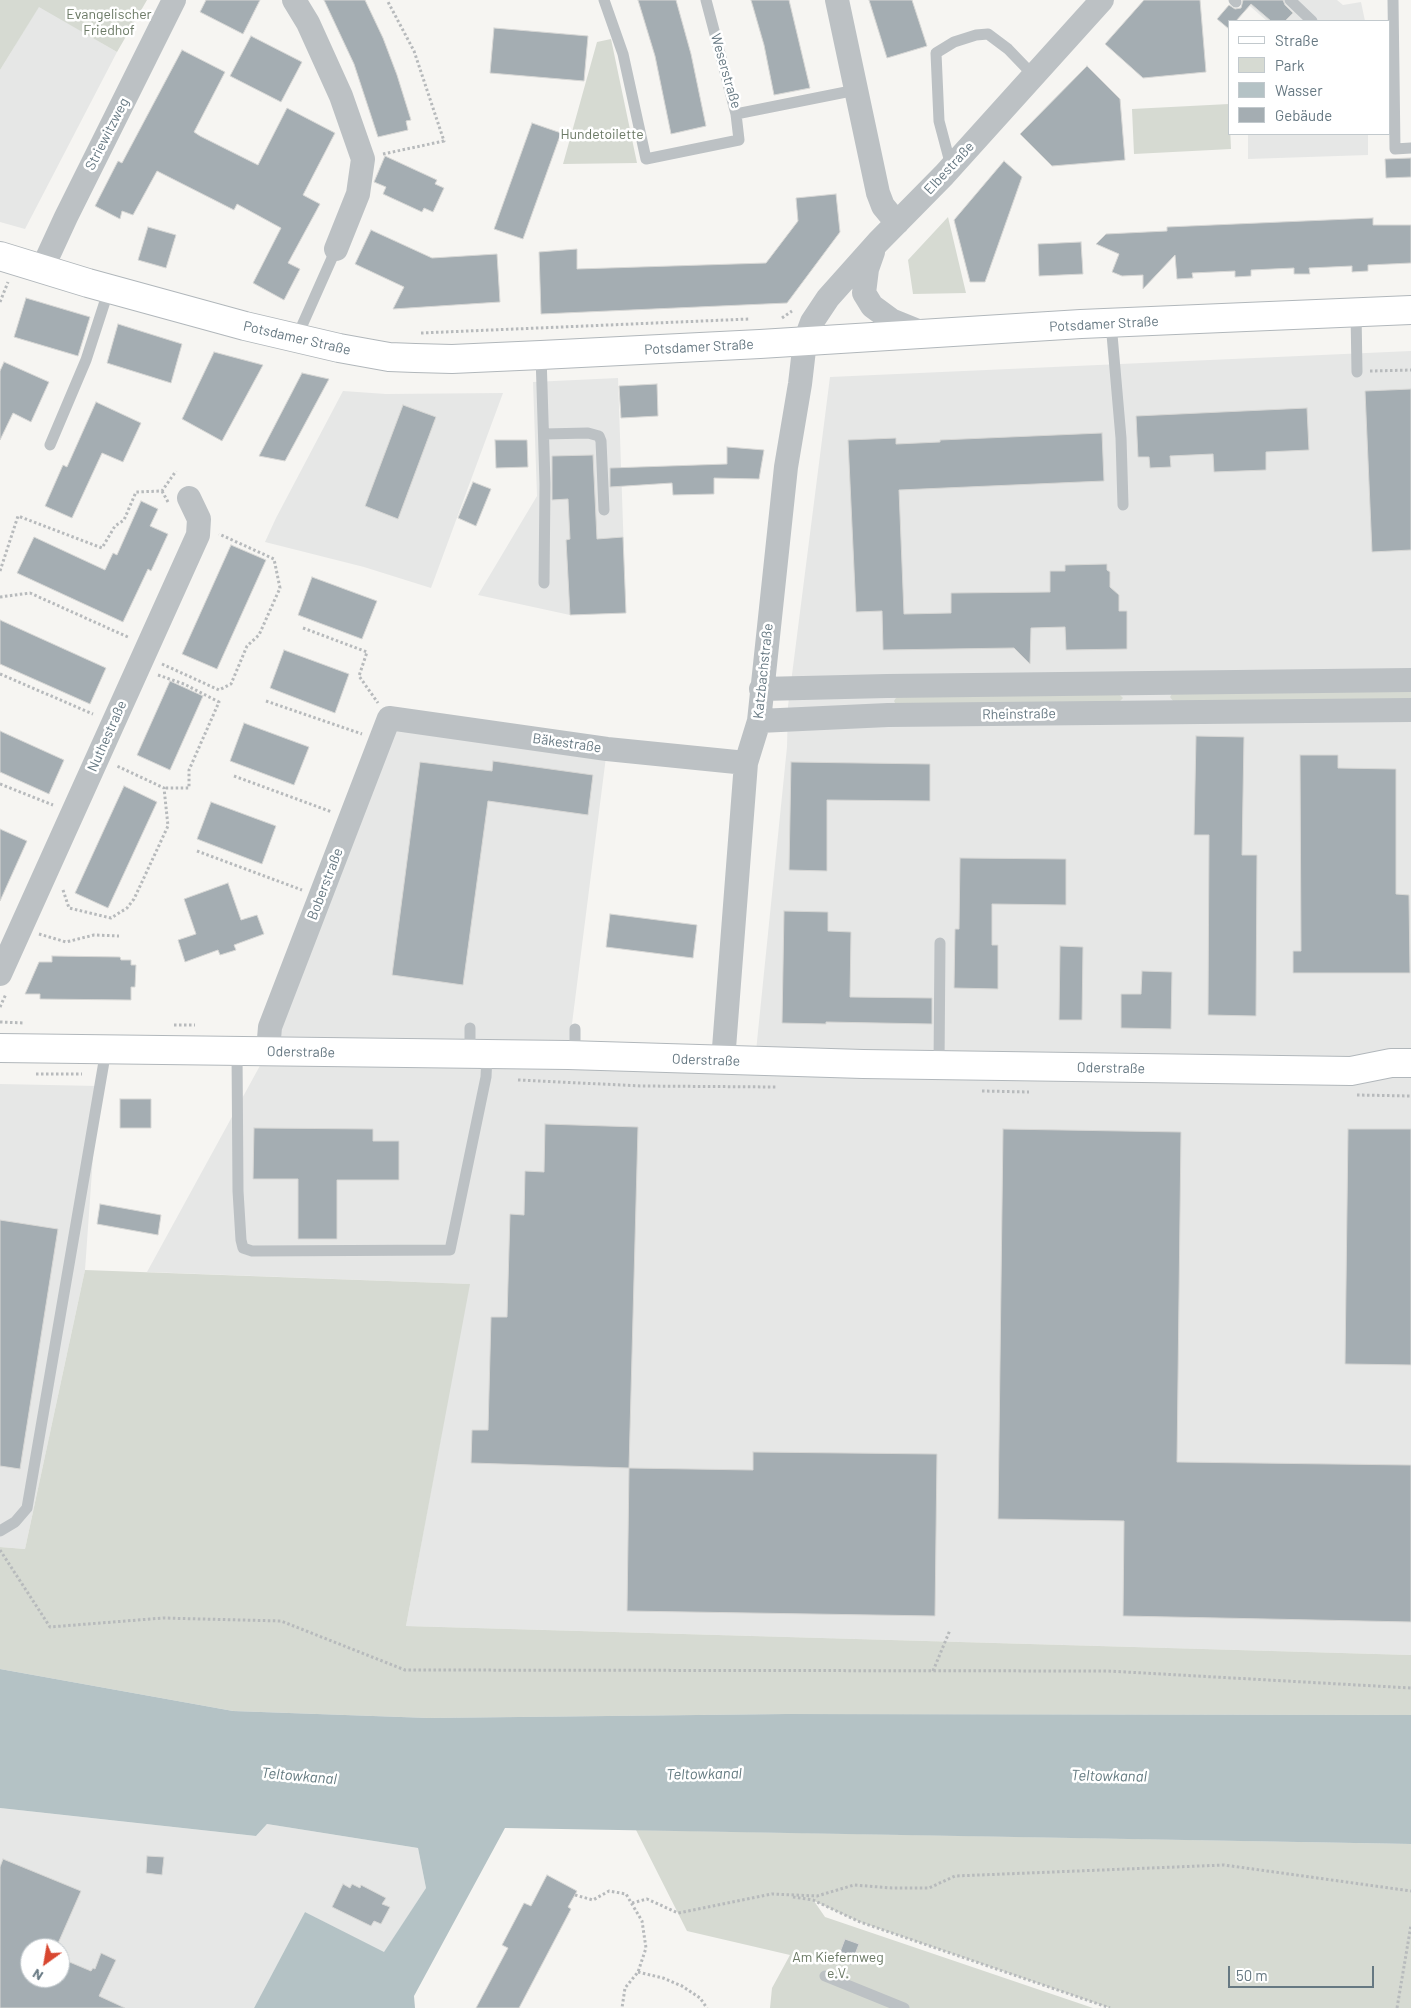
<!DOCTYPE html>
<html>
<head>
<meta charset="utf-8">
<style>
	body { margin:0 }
	#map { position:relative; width:1411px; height:2008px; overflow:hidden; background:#f6f5f2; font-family:Barlow,sans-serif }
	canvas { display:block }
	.legend { position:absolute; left:1228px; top:20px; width:162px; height:115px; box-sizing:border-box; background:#fff; border:1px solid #c2c9cd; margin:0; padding:6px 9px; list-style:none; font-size:15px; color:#667882 }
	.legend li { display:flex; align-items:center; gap:10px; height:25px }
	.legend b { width:25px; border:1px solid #c2c9cd }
	.north { position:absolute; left:20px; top:1938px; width:50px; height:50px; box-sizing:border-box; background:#fff; border:1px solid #c2c9cd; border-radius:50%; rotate:212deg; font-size:14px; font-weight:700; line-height:20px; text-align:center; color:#667882 }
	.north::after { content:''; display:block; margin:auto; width:18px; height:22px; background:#d84730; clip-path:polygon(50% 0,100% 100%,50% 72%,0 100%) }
	.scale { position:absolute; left:1228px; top:1966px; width:146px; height:22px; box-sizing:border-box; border:2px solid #667882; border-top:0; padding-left:6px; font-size:15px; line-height:18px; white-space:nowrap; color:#667882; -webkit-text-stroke:4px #fff; paint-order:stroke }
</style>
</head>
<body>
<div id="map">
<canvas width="1411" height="2008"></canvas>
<ul class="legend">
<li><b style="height:6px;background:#fff"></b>Straße</li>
<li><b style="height:14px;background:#d6dad2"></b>Park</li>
<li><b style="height:14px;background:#b4c2c5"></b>Wasser</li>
<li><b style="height:14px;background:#a4adb2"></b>Gebäude</li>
</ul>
<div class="north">N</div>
<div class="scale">50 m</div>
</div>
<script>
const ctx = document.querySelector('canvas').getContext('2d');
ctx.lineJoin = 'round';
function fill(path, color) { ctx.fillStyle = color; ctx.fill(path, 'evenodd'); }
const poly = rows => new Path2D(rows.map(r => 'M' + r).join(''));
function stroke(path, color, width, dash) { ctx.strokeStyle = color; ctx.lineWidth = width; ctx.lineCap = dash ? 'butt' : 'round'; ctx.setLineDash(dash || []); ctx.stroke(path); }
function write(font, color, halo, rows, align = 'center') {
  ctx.font = font + ' Barlow,sans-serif'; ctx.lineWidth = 5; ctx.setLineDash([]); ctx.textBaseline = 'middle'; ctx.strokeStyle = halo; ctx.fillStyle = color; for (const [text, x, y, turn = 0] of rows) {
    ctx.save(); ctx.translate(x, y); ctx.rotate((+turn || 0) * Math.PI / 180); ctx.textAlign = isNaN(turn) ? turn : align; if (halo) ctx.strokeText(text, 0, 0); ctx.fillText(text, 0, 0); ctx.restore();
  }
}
fill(poly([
	[1243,0,1337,0,1343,5,1361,2,1365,21,1267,21],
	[39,6,117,52,25,229,0,222,0,70],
	[1248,134,1368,134,1368,155,1248,159],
	[1411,351,1411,1655,406,1626,469,1284,147,1272,268,1051,389,718,607,749,568,1055,755,1061,787,747,788,706,830,377],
	[618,378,626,613,570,615,478,595,537,496,533,382],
	[343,391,386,394,503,393,431,588,364,567,265,542,276,518],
	[0,1084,98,1086,85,1270,25,1549,0,1547],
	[0,1808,256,1836,267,1824,418,1848,426,1888,384,1953,305,1912,254,2008,0,2008],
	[30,1948,60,1948,60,1978,30,1978]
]), '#e6e7e6');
fill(poly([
	[0,0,147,0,117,52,39,7,0,70],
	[611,39,637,163,563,164,597,42],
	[1229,104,1231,149,1134,154,1132,109],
	[948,217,966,293,913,294,908,260],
	[1117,692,1123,698,1117,704,899,709,894,701,898,695],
	[1173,692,1411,692,1411,702,1174,702,1170,697],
	[85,1270,470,1284,406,1626,1411,1655,1411,1715,786,1714,429,1718,233,1711,0,1669,0,1547,25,1549],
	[636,1830,1411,1844,1411,2008,1110,2008,860,1922,814,1901,825,1917,1093,2008,770,2008,772,1988,790,1955,687,1931]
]), '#d6dad2');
fill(poly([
	[0,1669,233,1711,429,1718,786,1714,1411,1715,1411,1844,505,1828,414,1996,415,2008,254,2008,305,1912,384,1952,426,1888,418,1848,267,1824,256,1836,0,1808]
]), '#b4c2c5');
const building = poly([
	[206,0,260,0,243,34,200,12,206,0],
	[324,0,365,0,383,38,397,75,411,120,406,121,408,130,378,137,354,64,324,0],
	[638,0,676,0,691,54,706,126,671,134,655,56,638,0],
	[751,0,789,0,810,88,774,95,764,45,751,0],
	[869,0,912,0,927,46,887,58,869,0],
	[1144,0,1200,0,1206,72,1143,78,1105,44,1144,0],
	[1243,0,1283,0,1285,5,1293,13,1285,21,1271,21,1251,4,1236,21,1230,21,1229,29,1217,19,1229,5,1235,9,1241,8,1243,0],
	[494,28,588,36,584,81,490,73,494,28],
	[251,36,302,62,281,102,230,76,251,36],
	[182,50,225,72,194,132,200,136,258,165,287,108,335,133,303,195,320,204,288,263,300,269,284,300,253,283,281,228,237,204,234,210,157,171,133,215,122,211,120,219,95,206,118,161,122,163,182,50],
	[1087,66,1120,99,1125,160,1052,166,1020,134,1087,66],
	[532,123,561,133,523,239,494,229,532,123],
	[385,156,437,180,435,184,444,188,433,212,424,208,422,212,383,194,386,187,374,182,385,156],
	[1411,158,1411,177,1386,178,1385,159,1411,158],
	[1004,161,1022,177,985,282,970,282,954,220,1004,161],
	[836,194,840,232,787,303,541,314,539,252,577,249,577,269,766,263,798,221,796,198,836,194],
	[1373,218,1373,225,1411,225,1411,263,1368,265,1368,271,1352,272,1352,266,1309,268,1310,274,1294,274,1294,268,1251,270,1251,276,1235,277,1235,271,1192,273,1193,278,1177,279,1175,255,1143,289,1143,275,1122,276,1112,272,1119,254,1096,244,1106,234,1167,231,1167,227,1373,218],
	[148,227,176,235,166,268,138,260,148,227],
	[371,230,432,258,497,254,500,302,393,309,404,287,355,264,371,230],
	[1081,242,1083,274,1039,276,1038,244,1081,242],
	[26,298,90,317,78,356,14,337,26,298],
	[118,324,182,344,171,383,107,363,118,324],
	[214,352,263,365,222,441,182,419,214,352],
	[4,362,49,382,31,422,13,413,0,440,0,371,4,362],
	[302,373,329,379,285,461,259,456,302,373],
	[657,384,658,416,621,418,619,386,657,384],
	[1411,389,1411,550,1372,552,1365,391,1411,389],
	[96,402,141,423,123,462,102,453,72,518,45,506,63,465,67,467,96,402],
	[403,405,436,417,398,519,365,506,403,405],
	[1307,408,1309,450,1266,452,1266,470,1214,472,1213,454,1170,456,1171,467,1150,468,1149,457,1138,457,1136,416,1307,408],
	[1102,433,1104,481,899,490,904,614,951,613,951,593,1050,592,1050,571,1065,571,1065,565,1107,564,1107,570,1110,572,1110,587,1119,595,1119,611,1127,611,1127,649,1066,650,1065,627,1031,628,1030,664,1014,648,883,650,882,611,856,612,848,440,896,438,896,444,940,442,940,440,1102,433],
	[495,440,527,440,528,467,496,468,495,440],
	[727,447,764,450,759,479,714,478,714,494,673,495,672,483,610,487,610,468,727,464,727,447],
	[593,455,597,539,623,537,626,613,570,615,566,540,570,539,568,499,552,500,552,456,593,455],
	[473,482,491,489,476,526,458,518,473,482],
	[141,501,158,509,150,526,168,534,151,571,148,569,123,622,17,573,34,537,105,570,113,553,117,555,141,501],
	[231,545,266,560,217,669,182,654,231,545],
	[312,577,377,601,362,639,298,615,312,577],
	[0,620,106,668,90,704,0,664,0,620],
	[284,650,349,674,335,713,270,688,284,650],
	[170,681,203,696,170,770,137,755,170,681],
	[244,723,309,747,294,785,230,761,244,723],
	[0,731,64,760,49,794,0,772,0,731],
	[1196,736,1244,737,1242,855,1257,855,1256,1016,1208,1015,1209,835,1194,835,1196,736],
	[1300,755,1338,755,1338,768,1396,769,1396,894,1409,895,1410,973,1293,973,1293,951,1301,951,1300,755],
	[493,761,593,775,588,815,488,801,463,985,392,975,420,762,492,771,493,761],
	[791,762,930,764,930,801,827,800,827,871,789,870,791,762],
	[124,786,157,802,108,908,75,893,124,786],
	[211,802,276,826,262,864,197,839,211,802],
	[0,829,27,841,0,901,0,829],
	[960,858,1066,859,1066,905,992,904,992,945,998,945,998,989,954,988,955,929,959,929,960,858],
	[228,883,241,920,257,915,264,934,234,945,236,950,220,955,218,950,185,962,178,940,196,934,184,899,228,883],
	[784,911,828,912,828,931,851,932,850,997,932,998,932,1024,826,1022,826,1024,782,1023,784,911],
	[610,914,697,925,693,958,606,947,610,914],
	[1060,946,1083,947,1082,1020,1059,1020,1060,946],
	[52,956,120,957,121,960,131,960,131,965,136,965,135,987,131,987,131,1000,40,999,40,994,25,994,39,962,52,962,52,956],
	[1142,971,1172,972,1171,1029,1121,1028,1121,994,1141,994,1142,971],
	[120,1099,151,1099,151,1128,120,1128,120,1099],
	[545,1124,638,1127,629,1468,471,1463,472,1430,488,1430,491,1317,507,1317,510,1214,524,1215,525,1171,544,1172,545,1124],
	[254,1128,373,1129,373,1141,399,1141,399,1180,337,1180,337,1239,298,1239,298,1179,253,1179,254,1128],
	[1003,1129,1181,1132,1177,1462,1411,1465,1411,1622,1123,1616,1124,1521,998,1519,1003,1129],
	[1348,1129,1411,1129,1411,1365,1345,1364,1348,1129],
	[100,1204,161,1215,158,1235,97,1224,100,1204],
	[0,1220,58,1229,20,1469,0,1466,0,1220],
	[753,1452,937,1454,935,1616,627,1611,629,1468,753,1470,753,1452],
	[147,1856,164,1857,162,1875,146,1873,147,1856],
	[3,1859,81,1891,56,1948,30,1948,30,1978,60,1978,60,1958,91,1971,93,1968,95,1969,101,1953,116,1960,99,1996,125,2008,0,2008,0,1867,3,1859],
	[547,1875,577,1891,568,1907,571,1909,519,2008,476,2008,508,1948,502,1945,524,1903,531,1906,547,1875],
	[343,1884,350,1888,352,1884,360,1888,361,1885,386,1898,382,1904,390,1907,381,1924,374,1921,371,1926,332,1907,343,1884],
	[845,1939,859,1944,851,1965,837,1960,845,1939]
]);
fill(building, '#a4adb2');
stroke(building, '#d7d7d5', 1);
const secondary = poly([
	[0,256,88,283,245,326,339,348,389,357,415,358,452,359,541,355,760,344,1081,324,1411,310],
	[0,1048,568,1055,863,1064,1351,1071,1391,1063,1411,1063]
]);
stroke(secondary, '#b1b7bb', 30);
stroke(poly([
	[383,154,444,141,414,51,387,0],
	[0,302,8,282],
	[782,318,792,311],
	[421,333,749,319],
	[1370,371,1411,370],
	[162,491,168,502],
	[0,571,18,516,102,548,115,526,124,520,136,492,162,491,176,471],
	[0,597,30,593,130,638],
	[303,628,367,652,359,676,378,703],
	[162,664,219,690,231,684,247,646,259,635,280,588,274,559,219,534],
	[0,674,93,714],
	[158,675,184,684,219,702,189,770,189,788,164,788],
	[266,701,362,734],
	[234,776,332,812],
	[0,784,53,805],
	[197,851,302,890],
	[63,890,69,908,111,918,127,908,134,899,168,826,164,788,117,766],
	[39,934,66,942,94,935,119,936],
	[0,1007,6,994],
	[0,1022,25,1023],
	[174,1025,195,1025],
	[36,1074,82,1074],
	[518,1080,642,1086,776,1087],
	[982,1091,1029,1092],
	[1357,1095,1411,1096],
	[0,1550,50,1627,163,1618,281,1621,405,1670,1108,1671,1411,1688],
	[933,1671,950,1630],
	[575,1895,593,1900,609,1891,626,1894,642,1921,646,1948,638,1972,625,1988,622,2008],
	[793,1897,813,1900,860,1922,1110,2008],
	[632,1903,647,1899,678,1913,772,1894,817,1896,854,1885,892,1888,929,1888,955,1876,1224,1865,1411,1891],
	[638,1972,663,1978,682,1986,700,1998,707,2008],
	[1397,2008,1411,1925]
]), '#b7babc', 3, [2.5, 2.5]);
stroke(poly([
	[604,0,623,54,646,159,739,140,736,114],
	[706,0,736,114,856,90],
	[1234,0,1236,2],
	[1290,0,1312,21],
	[1393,0,1395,149,1411,148],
	[951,166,939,121,936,53,954,42,976,35,988,34,1008,49,1033,75],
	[1356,312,1357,372],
	[1111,323,1121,438,1123,505],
	[296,339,336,249],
	[541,355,545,484,544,583],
	[544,434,588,433,599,436,601,441,604,510],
	[50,445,86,360,109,289],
	[237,1051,238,1191,241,1240,243,1248,252,1251,450,1250,486,1077,487,1055],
	[470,1054,470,1028],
	[575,1056,575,1029],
	[939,1065,940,943],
	[0,1531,15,1522,27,1508,106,1050],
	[825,1976,904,2008]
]), '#bcc1c4', 11);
stroke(poly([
	[294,0,308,23,341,96,363,159,358,194,336,249],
	[837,0,878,193,883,206,897,223],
	[873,252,867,269,864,293,872,306,891,320,923,333],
	[42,269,66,217,174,0],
	[761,689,887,686,1411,680],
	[759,721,888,715,1411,710],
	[0,974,198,535,199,519,189,498],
	[268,1051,270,1027,389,718,607,749,746,763],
	[723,1061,746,763,759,721,786,467,800,384,805,341,812,322,828,298,878,242,944,175,1102,0]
]), '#bcc1c4', 24);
stroke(secondary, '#fff', 28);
write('14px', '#6b7965', '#fff', [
	["Evangelischer",109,14],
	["Friedhof",109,30],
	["Hundetoilette",602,134],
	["Am Kiefernweg",838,1957],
	["e.V.",838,1973]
]);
write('14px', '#667882', '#fff', [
	["Weserstraße",726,71,74],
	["Striewitzweg",107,134,-63],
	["Elbestraße",949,168,-47],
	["Potsdamer Straße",1104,324,-3],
	["Potsdamer Straße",297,338,13],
	["Potsdamer Straße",699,347,-3],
	["Katzbachstraße",763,671,-84],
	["Rheinstraße",1019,714,-1],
	["Nuthestraße",107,736,-66],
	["Bäkestraße",567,743,8],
	["Boberstraße",325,884,-69],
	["Oderstraße",301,1052,1],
	["Oderstraße",706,1060,2],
	["Oderstraße",1111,1068,1]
]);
write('italic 15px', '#62797f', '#fff', [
	["Teltowkanal",704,1774,-1],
	["Teltowkanal",299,1776,5],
	["Teltowkanal",1109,1776,1]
]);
</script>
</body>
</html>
